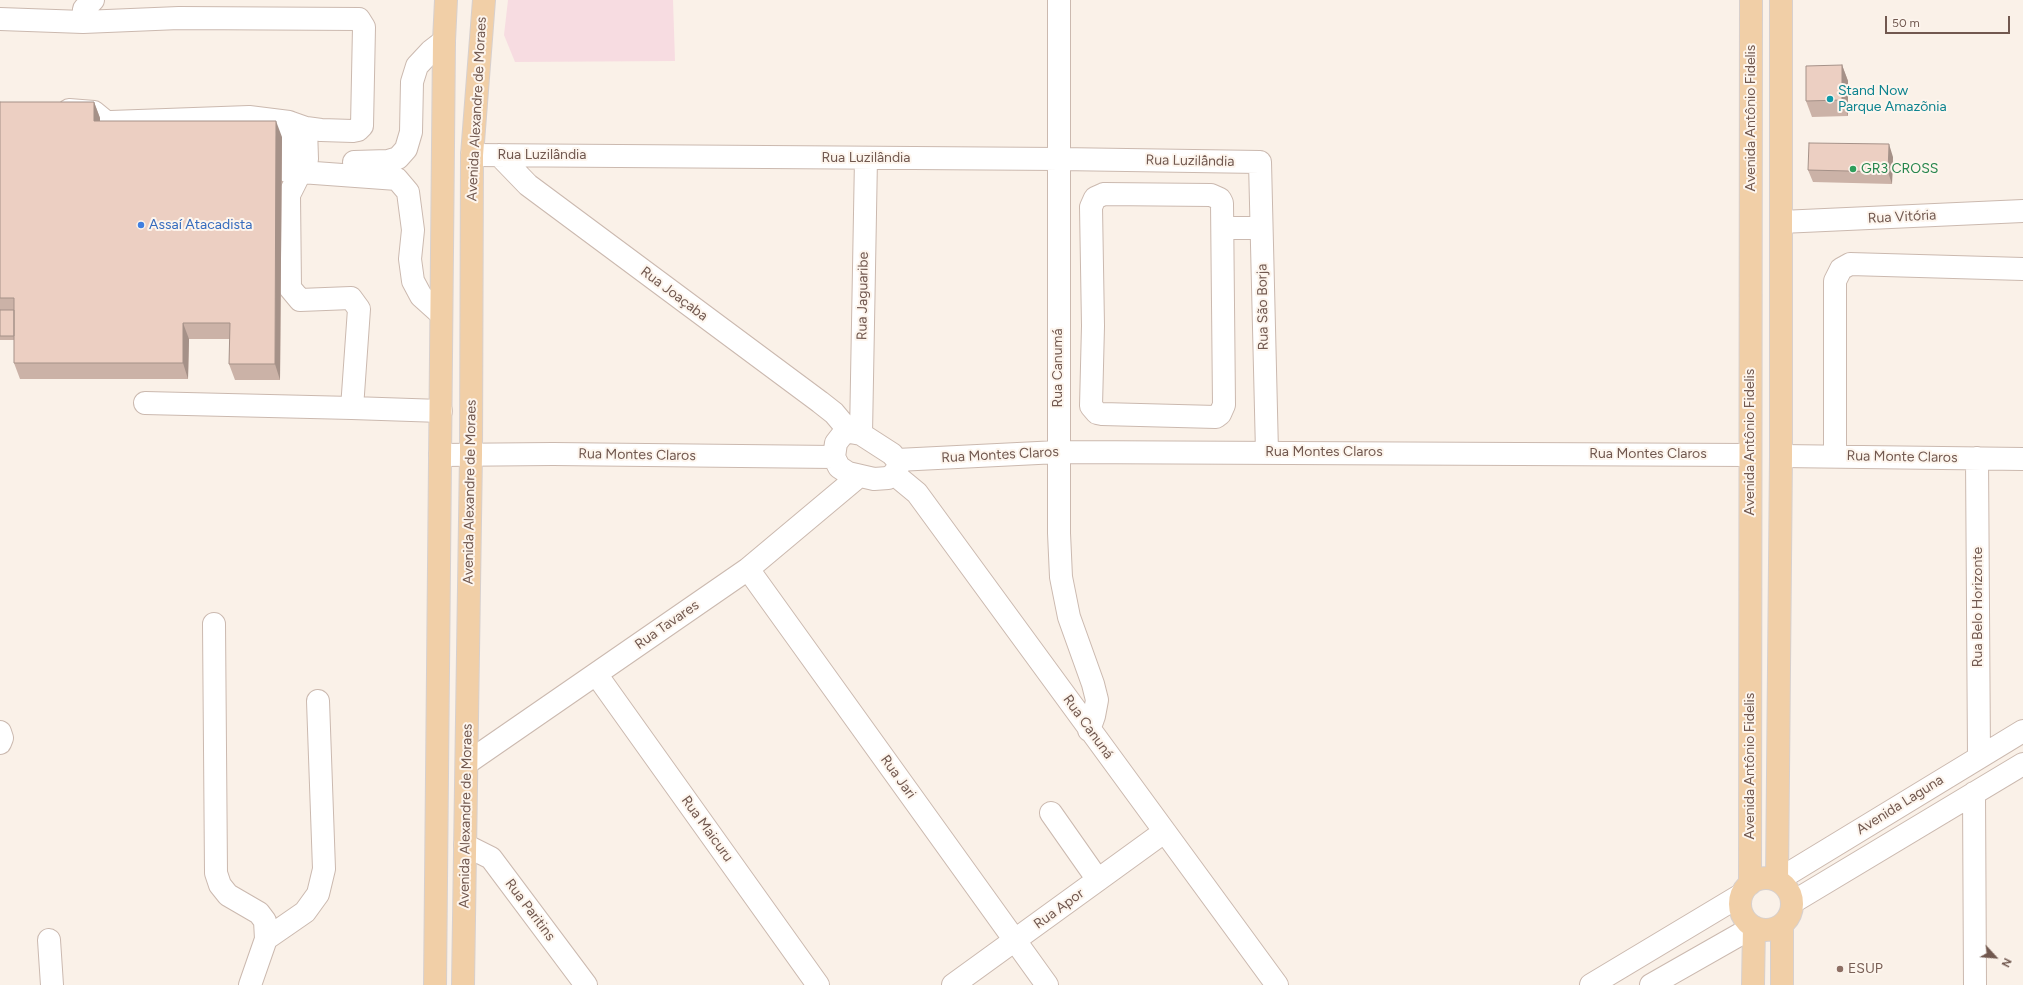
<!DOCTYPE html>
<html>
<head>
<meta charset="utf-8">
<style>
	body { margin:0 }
	#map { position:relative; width:2023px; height:985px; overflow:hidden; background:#faf1e8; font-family:Figtree,sans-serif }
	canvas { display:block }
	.north { position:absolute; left:1975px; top:937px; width:40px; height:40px; -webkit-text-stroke:3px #fdf5ed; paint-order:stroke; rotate:116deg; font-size:11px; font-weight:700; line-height:16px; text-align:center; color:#71584f }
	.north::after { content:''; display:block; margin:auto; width:14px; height:18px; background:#71584f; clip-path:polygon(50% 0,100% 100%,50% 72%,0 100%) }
	.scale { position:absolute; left:1885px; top:16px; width:125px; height:18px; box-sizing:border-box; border:2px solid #71584f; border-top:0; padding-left:5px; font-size:12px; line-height:14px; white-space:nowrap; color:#71584f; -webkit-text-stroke:3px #fdf5ed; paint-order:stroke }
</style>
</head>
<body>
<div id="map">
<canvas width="2023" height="985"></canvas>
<div class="north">N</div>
<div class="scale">50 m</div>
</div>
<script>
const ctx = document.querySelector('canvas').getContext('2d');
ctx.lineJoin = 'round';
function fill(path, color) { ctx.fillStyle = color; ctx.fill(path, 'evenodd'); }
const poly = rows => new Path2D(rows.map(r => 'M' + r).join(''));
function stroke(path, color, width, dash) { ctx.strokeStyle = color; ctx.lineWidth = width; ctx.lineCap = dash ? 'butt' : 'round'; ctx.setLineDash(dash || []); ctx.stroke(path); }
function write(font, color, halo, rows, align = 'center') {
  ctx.font = font + ' Figtree,sans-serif'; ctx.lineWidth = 4; ctx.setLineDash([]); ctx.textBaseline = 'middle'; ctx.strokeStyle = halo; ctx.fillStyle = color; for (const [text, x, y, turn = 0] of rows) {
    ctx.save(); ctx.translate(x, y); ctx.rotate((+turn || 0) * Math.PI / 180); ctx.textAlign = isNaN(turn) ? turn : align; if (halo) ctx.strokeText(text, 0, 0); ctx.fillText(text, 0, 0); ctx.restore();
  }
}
fill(poly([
	[508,0,673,0,675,61,515,62,504,35]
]), '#f7dce1');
const minor = poly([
	[1059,0,1059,533,1061,577,1069,617,1093,684,1097,700,1094,716,1089,730],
	[0,19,83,22,179,18,359,19,364,27,362,126,358,130,353,131,321,130,306,128,289,122],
	[83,22,84,9,93,0],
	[69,110,94,112,105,121,111,122,249,117,289,122,287,171,397,179,408,192,413,230,410,259,413,281,421,296,441,314],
	[306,128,307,159,289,195,290,288,300,300,351,298,359,309,352,408,441,411],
	[472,155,1060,159,1260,162,1267,452],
	[499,155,528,185,820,402,834,413,850,432],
	[354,162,388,161,398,158,406,149,411,132,412,82,417,66,431,51,444,41],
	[1104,194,1211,195,1220,199,1222,203,1224,405,1220,414,1216,417,1102,414,1097,413,1091,406,1093,326,1091,207,1095,198,1104,194],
	[1781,222,2023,211],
	[1223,228,1261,228],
	[145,403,352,408],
	[850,432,861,434,892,454,897,460,898,467,894,474,888,478,874,479,848,473,839,467,834,457,836,443,843,434,850,432],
	[861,434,866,158],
	[440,455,553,454,834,457],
	[1781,456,2023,459],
	[1835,456,1835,281,1841,269,1850,264,2023,269],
	[1977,458,1979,757],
	[897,460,1058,452,1750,455],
	[894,474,917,493,1277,985],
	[748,569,1047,985],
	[214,624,216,873,220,885,228,895,259,913,265,921,266,939],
	[596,674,818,985],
	[0,732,2,738,0,743],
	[467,763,748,569,859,476],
	[1974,793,1975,985],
	[1051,813,1098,880],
	[465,845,491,858,586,985],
	[1778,880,2023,731],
	[1793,902,2023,764],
	[49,940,52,985],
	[250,985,266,939,305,912,318,894,324,869,318,701],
	[953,985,1164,832],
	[1591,985,1741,895],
	[1651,985,1753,927]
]);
const major = poly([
	'1740 904a26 26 0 1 1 52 0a26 26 0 1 1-52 0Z',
	[1777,880,1781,456,1781,0],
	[1750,884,1751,0],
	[435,985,444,41,446,0],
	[463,985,471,454,472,155,484,0],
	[1753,985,1754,927],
	[1782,985,1782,925]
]);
stroke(minor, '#cbb9af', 24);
stroke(major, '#d7d0ce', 24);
stroke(minor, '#fff', 22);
stroke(major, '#f1cfa7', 22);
fill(poly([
	[1842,65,1848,81,1848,116,1812,117,1806,101],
	[0,102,94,102,100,118,100,121,282,137,280,380,235,380,229,364,230,339,189,339,188,379,20,379,14,363,14,340,0,340],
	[1893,157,1892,184,1813,182,1808,170]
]), '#cbb2a7');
fill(poly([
	[1842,65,1848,81,1848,116,1842,100],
	[94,102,100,118,100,137,94,121],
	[276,121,282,137,280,380,275,364],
	[1889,144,1893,157,1892,184,1888,172],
	[183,323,189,339,188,379,183,363]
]), '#a59188');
const building = poly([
	[1842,65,1842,100,1806,101,1806,66,1842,65],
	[0,102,94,102,94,121,276,121,275,364,229,364,230,323,183,323,183,363,14,363,14,298,0,298,0,102],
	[1809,143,1889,144,1888,172,1808,170,1809,143],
	[0,310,14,310,14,336,0,336,0,310]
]);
fill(building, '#eccfc2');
stroke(building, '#a59188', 1);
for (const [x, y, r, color] of [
	[1830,99,4,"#0f9aa8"],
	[1853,169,4,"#2e9e5b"],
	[141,225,4,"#3f7fe0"],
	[1840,969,4,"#8d6e63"]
]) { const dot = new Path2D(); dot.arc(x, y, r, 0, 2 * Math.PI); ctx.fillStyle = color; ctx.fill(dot); stroke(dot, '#fdf5ed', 1.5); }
write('14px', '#0d838f', '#fdf5ed', [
	["Stand Now",1838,91],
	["Parque Amazõnia",1838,107]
], 'left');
write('14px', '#71584f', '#fdf5ed', [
	["Avenida Alexandre de Moraes",477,109,-87],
	["Avenida Antônio Fidelis",1751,118,-90],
	["Rua Luzilândia",542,155],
	["Rua Luzilândia",866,158],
	["Rua Luzilândia",1190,161,1],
	["Rua Vitória",1902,217,-3],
	["Rua Joaçaba",674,294,37],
	["Rua Jaguaribe",863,296,-89],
	["Rua São Borja",1263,307,-91],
	["Rua Canumá",1058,368,-90],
	["Avenida Antônio Fidelis",1750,442,-90],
	["Rua Montes Claros",1324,452],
	["Rua Montes Claros",1648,454],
	["Rua Montes Claros",637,455,1],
	["Rua Montes Claros",1000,455,-3],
	["Rua Monte Claros",1902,457,1],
	["Avenida Alexandre de Moraes",470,492,-89],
	["Rua Belo Horizonte",1978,607,-90],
	["Rua Tavares",667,625,-35],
	["Rua Canuná",1088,727,54],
	["Avenida Antônio Fidelis",1750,766,-90],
	["Rua Jari",898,777,54],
	["Avenida Laguna",1900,805,-32],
	["Avenida Alexandre de Moraes",466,816,-89],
	["Rua Maicuru",707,829,54],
	["Rua Apor",1059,909,-36],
	["Rua Paritins",530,910,53]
]);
write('14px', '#27864d', '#fdf5ed', [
	["GR3 CROSS",1861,169]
], 'left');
write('14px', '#366cbe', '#fdf5ed', [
	["Assaí Atacadista",149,225]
], 'left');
write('14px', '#785e54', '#fdf5ed', [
	["ESUP",1848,969]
], 'left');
</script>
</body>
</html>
